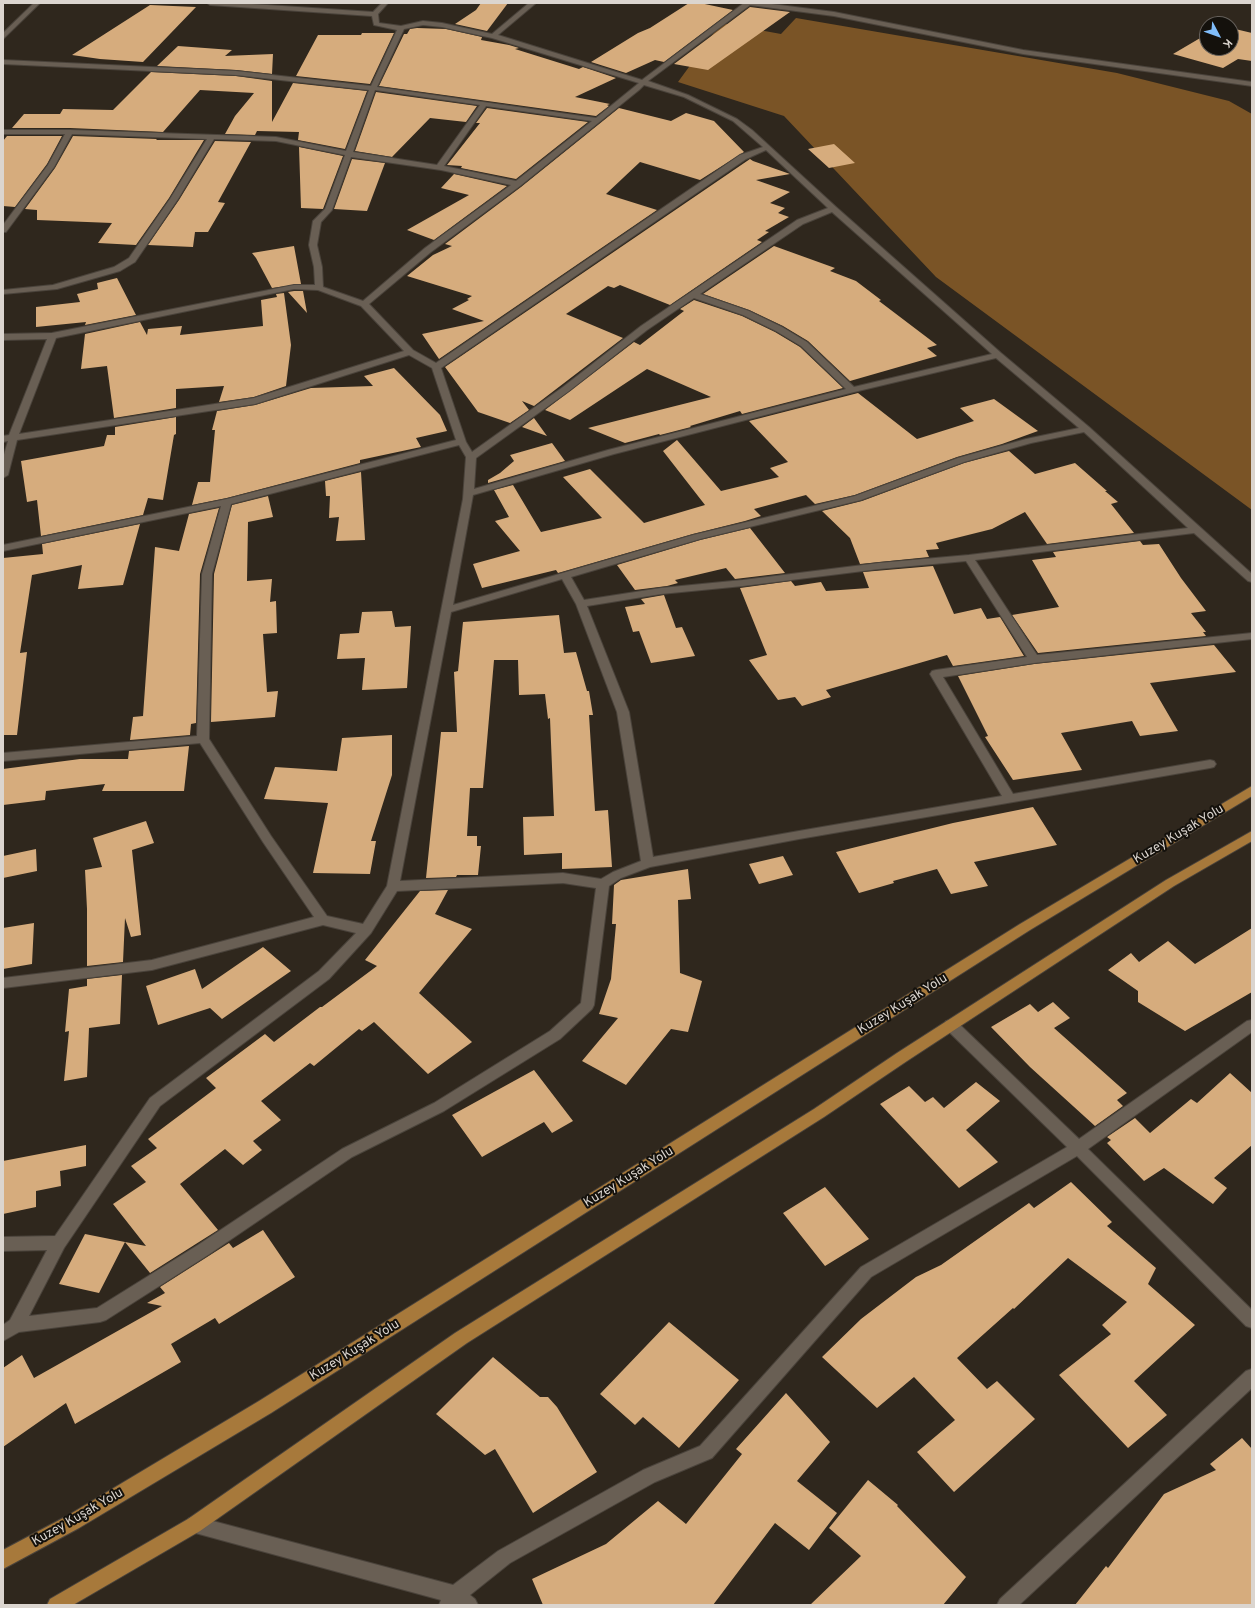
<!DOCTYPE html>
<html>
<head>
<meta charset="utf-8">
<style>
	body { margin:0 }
	#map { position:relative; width:1255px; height:1608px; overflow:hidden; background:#2f271d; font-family:Overpass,sans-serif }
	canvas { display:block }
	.frame { position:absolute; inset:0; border:4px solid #dbd5cf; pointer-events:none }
	.north { position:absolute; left:1199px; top:16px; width:40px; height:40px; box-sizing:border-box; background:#14110c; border:1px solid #645f5a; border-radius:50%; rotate:131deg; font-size:11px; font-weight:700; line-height:16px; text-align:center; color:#dbd5cf }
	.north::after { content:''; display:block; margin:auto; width:14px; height:18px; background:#80bdfa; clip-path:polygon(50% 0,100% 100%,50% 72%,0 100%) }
</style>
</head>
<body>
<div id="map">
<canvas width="1255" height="1608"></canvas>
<div class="frame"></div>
<div class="north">K</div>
</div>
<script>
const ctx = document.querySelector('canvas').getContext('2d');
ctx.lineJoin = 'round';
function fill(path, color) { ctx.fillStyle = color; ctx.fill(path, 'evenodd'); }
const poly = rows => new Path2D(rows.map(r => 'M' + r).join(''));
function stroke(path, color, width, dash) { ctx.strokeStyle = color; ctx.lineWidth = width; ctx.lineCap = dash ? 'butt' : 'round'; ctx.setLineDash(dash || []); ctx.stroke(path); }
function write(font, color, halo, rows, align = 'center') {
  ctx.font = font + ' Overpass,sans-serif'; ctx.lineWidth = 4; ctx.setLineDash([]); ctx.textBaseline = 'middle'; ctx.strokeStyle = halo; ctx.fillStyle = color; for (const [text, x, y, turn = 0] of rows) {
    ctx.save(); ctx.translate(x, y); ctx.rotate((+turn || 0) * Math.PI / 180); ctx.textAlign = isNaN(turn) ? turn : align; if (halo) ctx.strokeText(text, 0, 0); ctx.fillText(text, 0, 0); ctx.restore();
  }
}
fill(poly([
	[796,18,1117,73,1229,101,1252,114,1252,510,936,277,784,116,678,82,721,23,781,34]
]), '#7a5426');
fill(poly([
	[481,3,508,3,487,31,455,24,476,10],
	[689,3,700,3,733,10,664,62,655,60,626,73,591,62,638,33,650,28],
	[150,5,196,7,143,62,100,59,72,55],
	[750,7,790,12,708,70,674,64],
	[417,28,446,29,482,37,481,40,509,45,519,48,515,49,579,69,583,67,616,78,575,97,610,104,607,105,609,106,596,116,379,86,404,34,407,34,410,29],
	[1231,28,1252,33,1252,61,1238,59,1223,68,1173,54,1207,34,1207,48,1231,48],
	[362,33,394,33,370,84,296,76,318,35,361,35],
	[178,46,232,50,225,56,273,54,272,74,236,70,157,66],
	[151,72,236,76,272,81,272,122,293,83,367,91,345,149,298,140,299,132,257,131,255,135,225,134,235,116,254,93,200,90,163,132,70,128,12,128,24,114,60,114,63,109,113,110],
	[376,92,477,106,466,122,430,118,392,157,355,151],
	[487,108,588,122,516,179,461,168,462,166,447,165,480,123,476,123],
	[619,108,671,121,686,113,714,121,744,152,700,180,640,162,606,194,657,210,439,359,422,334,484,321,452,309,469,300,467,299,472,296,407,276,433,255,452,246,445,244,521,187],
	[7,136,62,136,47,164,15,207,3,206,3,141],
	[73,136,157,139,156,140,204,140,169,198,136,245,98,243,112,223,37,220,37,210,25,209,55,168],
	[215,141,251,142,218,202,225,203,208,232,195,232,193,247,148,245,179,200],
	[834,144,855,163,829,168,808,149],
	[299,147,343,156,323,209,301,208],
	[352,159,385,163,367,211,334,209],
	[750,159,753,161,790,174,756,180,790,192,770,203,785,208,778,213,789,217,765,231,769,232,757,240,762,242,670,305,620,285,614,288,608,286,566,314,623,338,534,406,522,401,529,410,510,423,478,412,445,367],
	[454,174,507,186,434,240,407,230,469,195,441,188],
	[294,246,301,284,272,288,256,258,252,253],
	[774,246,835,268,830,271,856,281,881,300,879,301,937,345,927,348,937,356,850,381,808,341,783,326,749,310,703,294],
	[117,278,136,315,85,325,86,322,36,327,36,307,80,302,77,294,98,289,97,283],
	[294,291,303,291,307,313,288,292],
	[284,293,291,345,286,386,254,397,219,402,224,386,176,389,176,408,114,418,107,366,81,369,85,334,140,322,147,335,148,329,182,326,180,335,263,326,261,300,277,297,276,294],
	[694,300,742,316,775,332,800,347,843,388,742,414,740,411,690,426,691,427,660,435,659,434,625,443,588,428,711,397,647,369,570,420,545,410,634,342,640,345,684,311,680,309],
	[394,368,440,415,447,431,416,438,421,447,360,460,360,463,227,498,192,505,198,482,210,482,215,430,212,430,217,411,255,405,311,388,373,386,364,376],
	[858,393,917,439,974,421,960,408,994,399,1038,431,1002,444,957,457,855,495,815,504,806,495,754,509,761,516,745,521,693,534,558,573,556,570,482,588,473,564,520,551,495,521,509,517,494,490,513,485,541,532,602,518,563,477,590,469,644,523,705,505,663,451,677,440,721,491,779,477,770,468,788,462,749,421],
	[176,417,176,434,174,435,163,500,148,498,143,515,41,536,37,500,27,502,21,461,104,446,107,435,115,435,115,427],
	[534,418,547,436,522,427],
	[552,443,565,461,488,483,488,480,500,473,514,461,510,455],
	[1009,451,1035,474,1075,463,1107,491,1105,491,1118,502,1111,504,1134,533,1047,544,1025,512,992,529,936,543,939,549,926,550,929,557,860,564,850,538,822,511,862,501,964,463],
	[361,472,365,540,336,541,339,517,329,518,330,496,326,496,325,481],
	[268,496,273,517,248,522,247,581,272,579,270,602,276,601,277,633,263,634,267,692,278,691,275,717,211,722,214,574,232,505],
	[219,508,200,574,196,723,191,724,190,735,130,740,133,717,143,716,155,547,179,551,189,514],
	[140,524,123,585,78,589,82,565,32,575,20,653,27,652,17,735,3,735,3,558,43,554,42,544],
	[750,528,785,573,735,579,726,568,675,580,678,583,667,586,635,590,617,565,700,540],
	[1140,541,1143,545,1159,544,1181,578,1206,611,1191,613,1206,632,1203,632,1206,636,1038,653,1012,615,1059,607,1032,560,1056,557,1053,552],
	[933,566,954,614,981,608,987,619,1000,617,1024,656,953,666,947,655,826,690,831,697,802,706,795,697,778,700,749,660,767,655,740,588,791,581,795,586,821,582,826,591,869,588,863,572],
	[664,595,676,628,682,627,695,656,651,663,639,631,633,632,625,607,645,604,641,599],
	[392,611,395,627,411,626,407,688,362,690,365,658,337,659,340,634,359,633,362,612],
	[559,615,564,653,576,652,587,691,589,691,593,715,589,715,595,811,608,810,612,867,562,869,562,853,524,855,523,817,554,816,550,718,548,719,545,694,519,695,518,660,494,660,483,788,470,788,467,836,477,836,477,846,481,846,478,875,457,875,456,877,426,878,441,732,457,732,454,672,458,671,463,622],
	[1214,645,1236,672,1150,683,1178,731,1140,736,1132,721,1061,733,1082,770,1013,780,985,737,988,736,958,676,1034,664],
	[392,735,392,775,371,841,376,841,370,874,313,873,328,803,264,799,275,767,337,771,342,738],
	[189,746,184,791,102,791,105,784,46,791,45,800,3,805,3,769,80,759,128,759,129,751],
	[1033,807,1057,845,974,862,988,886,951,894,937,869,893,881,894,883,859,893,836,852,953,823],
	[146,821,154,843,132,850,141,935,131,937,125,918,123,962,87,966,87,909,85,870,102,867,93,838],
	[36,849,37,871,3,878,3,856],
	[783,856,793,875,759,884,749,864],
	[688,869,691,899,678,900,680,973,702,981,688,1032,671,1029,626,1085,582,1061,618,1018,599,1014,611,979,616,924,612,924,614,885,621,880],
	[448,890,435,914,472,929,419,993,472,1042,428,1074,374,1022,362,1031,359,1029,314,1066,310,1063,261,1101,281,1120,253,1141,262,1150,243,1165,225,1149,180,1184,218,1230,150,1273,125,1242,146,1246,113,1204,146,1182,131,1166,157,1148,148,1139,216,1088,206,1078,265,1034,274,1042,320,1007,322,1007,377,966,365,960,420,891],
	[34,923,32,964,3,969,3,928],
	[1252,928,1252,992,1185,1031,1138,1002,1138,991,1108,970,1131,953,1139,962,1168,941,1195,964],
	[263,947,291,971,222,1019,210,1008,158,1025,146,986,195,969,202,989],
	[122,975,120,1024,89,1028,87,1077,64,1081,69,1031,65,1032,69,989,87,986,87,979],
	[1053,1002,1070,1018,1054,1028,1127,1093,1117,1100,1123,1106,1095,1126,1030,1067,991,1027,1030,1004,1038,1012],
	[534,1070,573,1121,552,1133,544,1122,482,1157,452,1115],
	[1230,1073,1252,1093,1252,1145,1214,1178,1227,1188,1213,1204,1164,1168,1144,1181,1107,1143,1111,1140,1107,1137,1135,1118,1150,1133,1191,1099,1197,1103],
	[976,1082,1000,1101,966,1130,998,1162,959,1188,880,1104,909,1086,925,1102,933,1097,944,1108],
	[86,1145,86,1166,60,1171,61,1186,36,1191,36,1207,3,1214,3,1161],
	[1071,1182,1112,1222,1107,1226,1156,1268,1148,1284,1195,1325,1134,1381,1167,1415,1128,1448,1059,1375,1111,1334,1102,1325,1127,1302,1068,1258,1014,1309,1013,1308,957,1358,987,1389,997,1381,1035,1419,954,1492,917,1452,955,1420,914,1377,877,1408,822,1357,861,1319,916,1277,941,1265,1029,1203,1034,1208],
	[825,1187,869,1239,825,1266,783,1213],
	[263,1230,295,1277,219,1324,215,1318,171,1344,181,1362,131,1391,75,1424,66,1403,3,1447,3,1368,22,1355,34,1378,162,1306,147,1303,165,1293,160,1287,229,1243,233,1248],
	[85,1234,125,1242,99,1293,59,1284],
	[669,1322,739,1380,679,1448,643,1417,635,1425,600,1394],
	[493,1357,540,1397,548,1397,557,1407,597,1472,533,1513,495,1449,485,1455,436,1414],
	[786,1393,830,1442,797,1481,837,1513,809,1550,775,1523,713,1605,543,1605,532,1579,606,1544,658,1501,686,1524,742,1454,736,1449],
	[1242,1438,1252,1449,1252,1605,1075,1605,1106,1566,1108,1568,1164,1494,1216,1470,1210,1464],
	[868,1480,898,1505,897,1506,966,1577,943,1605,810,1605,861,1556,829,1528]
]), '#d6ac7d');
const minor = poly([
	[34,3,40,3,3,39,3,33,34,3],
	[207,3,237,3,373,12,382,3,388,3,378,14,379,23,401,26,423,21,442,23,492,34,529,3,536,3,498,35,642,80,744,3,764,3,834,12,1023,50,1252,82,1252,86,1023,54,834,16,750,5,648,81,688,95,737,119,752,130,836,207,1001,353,1089,427,1252,574,1252,582,1248,581,1194,533,975,560,1037,655,1252,633,1252,639,1034,663,943,677,1013,794,1210,760,1214,761,1216,764,1214,767,1210,768,799,839,650,867,621,878,609,886,594,1005,592,1009,560,1039,444,1111,352,1157,208,1255,106,1320,100,1322,19,1332,3,1341,3,1325,10,1320,47,1250,3,1251,3,1237,55,1236,150,1098,319,971,356,933,323,925,152,970,3,988,3,978,152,960,314,917,263,842,200,743,3,761,3,753,197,736,202,574,221,506,3,551,3,545,227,499,456,440,432,368,409,355,255,404,17,440,8,475,3,478,3,458,8,441,3,442,3,436,9,435,47,339,3,340,3,334,52,333,294,285,315,285,314,267,309,245,313,221,325,209,345,155,276,141,214,139,178,199,135,262,120,271,57,289,3,294,3,290,53,285,114,267,129,258,170,199,207,139,72,134,54,167,6,232,3,232,3,225,48,165,65,134,3,134,3,130,70,130,276,137,346,151,369,90,236,75,3,64,3,60,236,71,371,86,397,30,374,25,372,16,210,5,207,3],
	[423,25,442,27,492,38,639,83,596,118,377,87,404,29,423,25],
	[644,85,684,97,733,121,763,147,740,155,436,363,413,350,369,304,431,252,520,186,639,90,644,85],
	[375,90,480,105,437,165,353,152,375,90],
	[486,106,592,121,516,181,444,166,486,106],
	[766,150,828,208,797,220,641,326,563,387,472,452,466,442,441,368,746,159,766,150],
	[351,157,441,170,511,185,425,248,363,301,323,287,322,267,317,245,321,222,332,210,351,157],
	[832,212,992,354,854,387,807,342,782,327,749,311,700,294,803,224,832,212],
	[294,289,318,290,361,306,404,351,254,398,19,434,56,338,294,289],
	[694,298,743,315,776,331,801,346,846,389,608,450,474,489,476,458,569,391,647,330,694,298],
	[996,358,1079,428,1026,439,958,458,855,496,693,535,453,605,473,495,614,454,854,392,996,358],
	[1084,432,1188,528,969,555,879,563,743,580,661,588,584,600,571,577,700,539,861,500,964,462,1031,443,1084,432],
	[459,445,466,457,463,499,387,886,363,924,327,916,271,836,209,739,212,574,231,504,459,445],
	[966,561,1027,657,936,670,932,671,930,674,1002,796,799,831,653,857,629,712,587,606,661,594,743,586,879,569,966,561],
	[562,579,576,604,617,712,641,861,613,872,601,879,563,873,400,881,451,612,562,579],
	[563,883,596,888,581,1003,550,1031,434,1103,342,1149,198,1245,97,1308,29,1316,64,1248,160,1106,329,979,371,933,397,891,563,883],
	[951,1020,956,1021,1079,1139,1247,1021,1252,1020,1252,1032,1088,1149,1252,1310,1252,1328,1246,1326,1077,1156,871,1277,712,1458,655,1482,510,1563,470,1595,475,1599,478,1605,439,1605,441,1600,188,1531,185,1525,188,1519,194,1516,453,1585,498,1551,643,1470,700,1446,861,1267,1067,1147,946,1029,944,1025,946,1021,951,1020],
	[1252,1369,1252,1388,1019,1605,997,1605,1000,1599,1246,1371,1252,1369]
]);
const major = poly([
	[1252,786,1252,796,1030,930,271,1413,79,1528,3,1569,3,1550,67,1516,259,1401,1020,924,1252,786],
	[1252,831,1252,841,1174,886,907,1061,824,1117,467,1343,200,1531,73,1605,47,1605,50,1599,188,1519,455,1333,814,1109,897,1053,1166,880,1252,831]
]);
stroke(minor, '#4a433b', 2);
stroke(major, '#4a433b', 2);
fill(minor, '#695f54');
fill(major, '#a7793b');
write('13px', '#dbd5cf', '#14110c', [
	["Kuzey Kuşak Yolu",1179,835,-31],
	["Kuzey Kuşak Yolu",903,1005,-32],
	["Kuzey Kuşak Yolu",629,1178,-32],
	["Kuzey Kuşak Yolu",355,1351,-32],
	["Kuzey Kuşak Yolu",78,1518,-30]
]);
</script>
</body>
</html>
